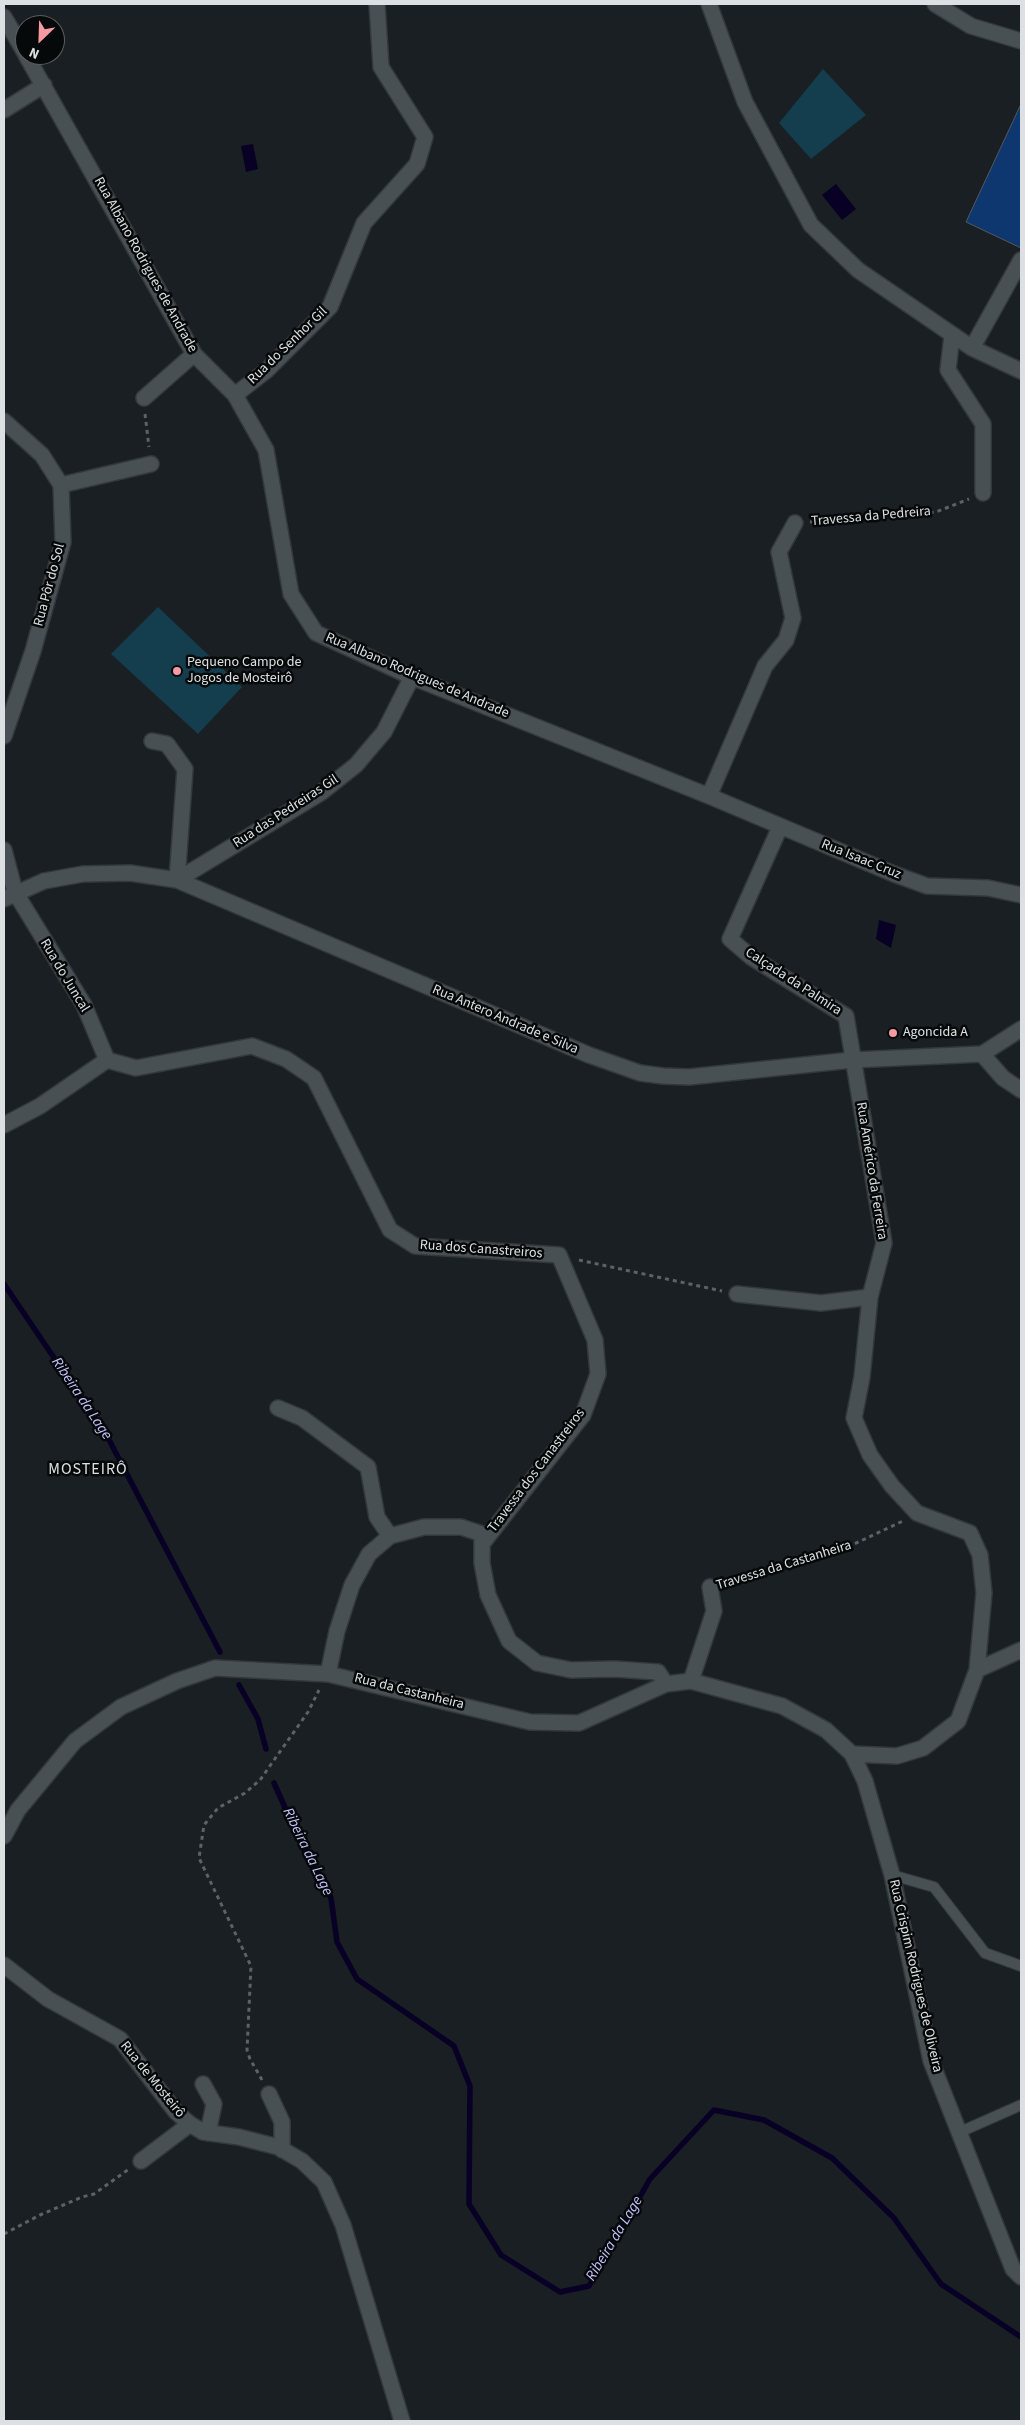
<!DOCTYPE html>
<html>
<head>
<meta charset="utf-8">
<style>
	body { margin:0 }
	#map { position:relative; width:1025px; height:2425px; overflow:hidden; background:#191f22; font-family:"Source Sans 3",sans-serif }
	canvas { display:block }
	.frame { position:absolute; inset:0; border:5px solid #dce0e2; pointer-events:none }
	.north { position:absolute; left:15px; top:15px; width:50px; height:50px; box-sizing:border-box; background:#06090a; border:1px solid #5c5f60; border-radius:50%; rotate:204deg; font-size:14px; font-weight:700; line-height:20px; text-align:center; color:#dce0e2 }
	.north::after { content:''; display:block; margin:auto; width:18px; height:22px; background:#f49aa0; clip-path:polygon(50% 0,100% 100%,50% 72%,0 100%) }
</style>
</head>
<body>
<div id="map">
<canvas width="1025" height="2425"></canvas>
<div class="frame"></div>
<div class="north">N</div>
</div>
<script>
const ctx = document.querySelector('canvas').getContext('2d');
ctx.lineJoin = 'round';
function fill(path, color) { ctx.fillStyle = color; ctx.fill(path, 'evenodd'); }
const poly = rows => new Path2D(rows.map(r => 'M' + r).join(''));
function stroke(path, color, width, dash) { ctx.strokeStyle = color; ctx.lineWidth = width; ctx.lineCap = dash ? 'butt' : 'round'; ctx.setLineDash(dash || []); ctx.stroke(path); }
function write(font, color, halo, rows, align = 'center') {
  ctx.font = font + ' "Source Sans 3",sans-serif'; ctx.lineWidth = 5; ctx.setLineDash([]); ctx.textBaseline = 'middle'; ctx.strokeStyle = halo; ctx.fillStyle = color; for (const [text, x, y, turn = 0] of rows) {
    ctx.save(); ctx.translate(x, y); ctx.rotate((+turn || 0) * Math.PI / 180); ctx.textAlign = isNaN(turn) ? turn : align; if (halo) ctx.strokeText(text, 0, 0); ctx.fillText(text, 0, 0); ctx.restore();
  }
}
fill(poly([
	[823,69,866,115,811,159,779,123],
	[158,607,242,687,198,734,111,654]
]), '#143d4e');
fill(poly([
	[253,144,258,169,246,172,241,146],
	[836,184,856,209,842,220,822,195],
	[879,920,896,925,891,948,876,939]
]), '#080025');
stroke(poly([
	[4,1284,107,1436,220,1652],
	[239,1685,258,1719,266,1749],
	[274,1783,309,1861,331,1898,337,1942,357,1979,454,2046,470,2086,469,2204,501,2255,560,2292,589,2286,650,2179,714,2110,764,2120,832,2158,894,2218,941,2284,1021,2337]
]), '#080025', 5.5);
const building = poly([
	[1021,104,1021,248,966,222,1021,104]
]);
fill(building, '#0f376f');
stroke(building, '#54585e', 1);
const service = poly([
	[892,1875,934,1887,985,1953,1021,1966],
	[960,2132,1021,2105]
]);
const minor = poly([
	[709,4,745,102,811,225,858,270,972,348,1021,371],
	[4,17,25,53],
	[26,55,194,354,235,395,266,450,291,594,316,633,412,677,709,796,894,874,927,886,988,888,1021,895],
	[4,110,44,85],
	[952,335,948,370,983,424,983,493],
	[972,348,1021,260],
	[235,395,267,370,330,307,364,223,417,164,425,137,381,67,377,4],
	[144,398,194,354],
	[4,421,42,455,61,485,63,542,33,651,4,736],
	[61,485,151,464],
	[152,741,167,744,185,769,177,880],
	[709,796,765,666,786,640,793,618,779,552,795,523],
	[780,827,730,939,751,957,846,1016,884,1243,870,1297,862,1377,854,1418,870,1455,892,1486,917,1513,970,1533,980,1555,984,1593,977,1670],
	[4,850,15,892,84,1005,107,1060],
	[177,880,322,792,356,765,384,732,412,677],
	[982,1054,1003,1078,1021,1090],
	[107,1060,136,1068,252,1046,286,1059,314,1078,390,1230,415,1246,559,1255,595,1340,598,1374,583,1415,482,1544],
	[4,1125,40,1106,107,1060],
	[737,1294,821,1303,870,1297],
	[278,1408,302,1418,368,1467,377,1517,390,1536],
	[328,1674,337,1631,352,1585,369,1554,390,1536,424,1527,461,1527,482,1534,482,1563,488,1595,509,1641,537,1663,571,1670,614,1669,658,1672,666,1684],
	[691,1681,714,1611,710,1587],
	[852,1754,897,1756,923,1748,958,1721,977,1670,1021,1650],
	[4,1836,18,1810,75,1741,121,1707,177,1681,215,1668,328,1674,530,1722,579,1723,666,1684,691,1681,782,1706,826,1730,852,1754,865,1781,892,1875,931,2061,1013,2269,1021,2277],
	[4,1965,48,1999,120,2039,176,2112,190,2124,203,2132,239,2137,278,2147,302,2161,324,2182,343,2225,402,2421],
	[203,2084,214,2104,208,2133],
	[269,2094,282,2122,282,2150],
	[141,2161,190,2124]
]);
const tertiary = poly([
	[4,899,44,881,83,874,130,873,177,880,589,1055,640,1073,663,1076,689,1077,852,1060,982,1054,1021,1029]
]);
const secondary = poly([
	[935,4,971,26,1021,41]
]);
stroke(service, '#34383b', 12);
stroke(minor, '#34383b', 18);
stroke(tertiary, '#34383b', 18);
stroke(secondary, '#34383b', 18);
stroke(poly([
	[145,414,149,447],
	[810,522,936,512,969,499],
	[579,1260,722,1291],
	[725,1583,835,1553,903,1521],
	[262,2080,250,2059,247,2050,251,1966,199,1858,204,1825,218,1808,245,1793,260,1780,308,1712,319,1690],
	[4,2234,40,2215,82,2197,94,2194,129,2169]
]), '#5d6265', 3, [4, 4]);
stroke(service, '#495054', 10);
stroke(minor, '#495054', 15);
stroke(tertiary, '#495054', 15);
stroke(secondary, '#495054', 15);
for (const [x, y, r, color] of [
	[177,671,5,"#f49aa0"],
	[893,1033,5,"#f49aa0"]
]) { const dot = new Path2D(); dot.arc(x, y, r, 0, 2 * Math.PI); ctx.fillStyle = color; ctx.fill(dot); stroke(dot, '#06090a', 2); }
write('14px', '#dce0e2', '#06090a', [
	["Rua Albano Rodrigues de Andrade",145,265,61],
	["Rua do Senhor Gil",288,346,-44],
	["Travessa da Pedreira",871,517,-5],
	["Rua Pôr do Sol",50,585,-75],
	["Rua Albano Rodrigues de Andrade",417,676,23],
	["Rua das Pedreiras Gil",286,812,-33],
	["Rua Isaac Cruz",861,860,22],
	["Rua do Juncal",64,976,59],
	["Calçada da Palmira",793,982,33],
	["Rua Antero Andrade e Silva",505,1020,23],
	["Rua Américo da Ferreira",871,1171,81],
	["Rua dos Canastreiros",481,1250,4],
	["Travessa dos Canastreiros",537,1471,-53],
	["Travessa da Castanheira",784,1566,-17],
	["Rua da Castanheira",409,1692,14],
	["Rua Crispim Rodrigues de Oliveira",915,1976,77],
	["Rua de Mosteirô",152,2080,51]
]);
write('14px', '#dce0e2', '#06090a', [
	["Pequeno Campo de",187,663],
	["Jogos de Mosteirô",187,679],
	["Agoncida A",903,1033]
], 'left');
write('italic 15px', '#c7c3fe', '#06090a', [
	["Ribeira da Lage",81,1399,56],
	["Ribeira da Lage",307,1852,64],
	["Ribeira da Lage",615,2239,-59]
]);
ctx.letterSpacing = '1px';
write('16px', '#dce0e2', '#06090a', [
	["MOSTEIRÔ",88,1470]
]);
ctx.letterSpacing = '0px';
</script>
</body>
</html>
